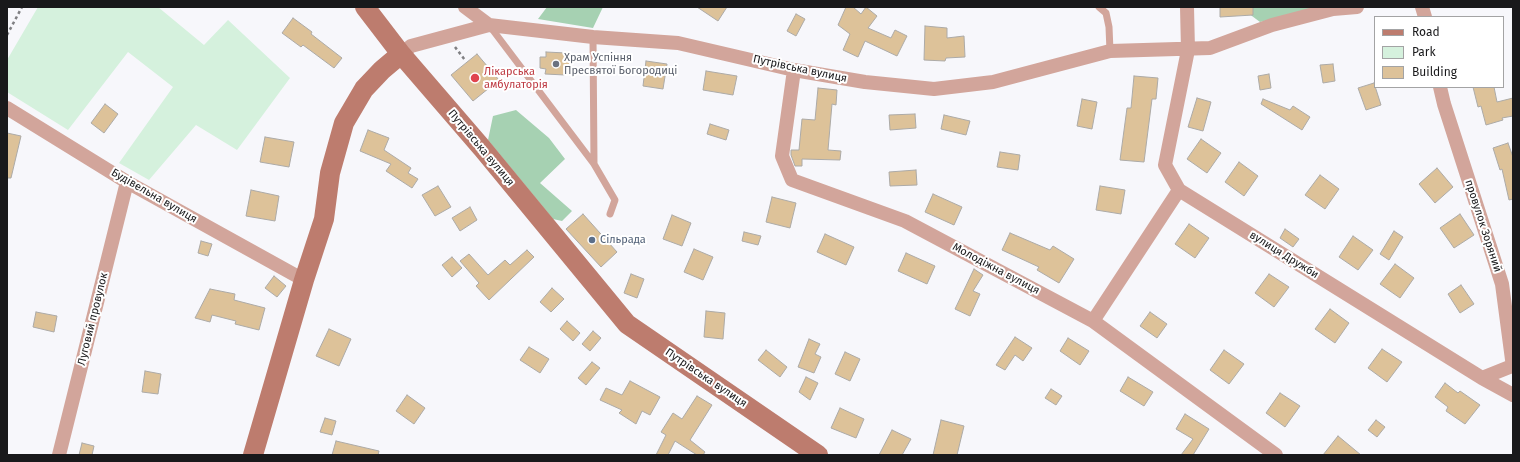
<!DOCTYPE html>
<html>
<head>
<meta charset="utf-8">
<style>
	body { margin:0 }
	#map { position:relative; width:1520px; height:462px; overflow:hidden; background:#f7f7fb; font-family:"Fira Sans",sans-serif }
	canvas { display:block }
	.frame { position:absolute; inset:0; border:8px solid #19191b; pointer-events:none }
	.legend { position:absolute; left:1374px; top:16px; width:130px; height:72px; box-sizing:border-box; background:#fff; border:1px solid #a3a3a4; margin:0; padding:5px 7px; list-style:none; font-size:12px; color:#19191b }
	.legend li { display:flex; align-items:center; gap:8px; height:20px }
	.legend b { width:20px; border:1px solid #a3a3a4 }
</style>
</head>
<body>
<div id="map">
<canvas width="1520" height="462"></canvas>
<div class="frame"></div>
<ul class="legend">
<li><b style="height:5px;background:#bd7c6e"></b>Road</li>
<li><b style="height:11px;background:#d5f1dd"></b>Park</li>
<li><b style="height:11px;background:#ddc299"></b>Building</li>
</ul>
</div>
<script>
const ctx = document.querySelector('canvas').getContext('2d');
ctx.lineJoin = 'round';
function fill(path, color) { ctx.fillStyle = color; ctx.fill(path, 'evenodd'); }
const poly = rows => new Path2D(rows.map(r => 'M' + r).join(''));
function stroke(path, color, width, dash) { ctx.strokeStyle = color; ctx.lineWidth = width; ctx.lineCap = dash ? 'butt' : 'round'; ctx.setLineDash(dash || []); ctx.stroke(path); }
function write(font, color, halo, rows, align = 'center') {
  ctx.font = font + ' "Fira Sans",sans-serif'; ctx.lineWidth = 4; ctx.setLineDash([]); ctx.textBaseline = 'middle'; ctx.strokeStyle = halo; ctx.fillStyle = color; for (const [text, x, y, turn = 0] of rows) {
    ctx.save(); ctx.translate(x, y); ctx.rotate((+turn || 0) * Math.PI / 180); ctx.textAlign = isNaN(turn) ? turn : align; if (halo) ctx.strokeText(text, 0, 0); ctx.fillText(text, 0, 0); ctx.restore();
  }
}
fill(poly([
	[38,7,158,7,204,45,228,20,290,78,237,150,196,125,149,180,119,163,173,87,128,52,68,130,7,92,7,60]
]), '#d5f1dd');
fill(poly([
	[547,7,603,7,593,28,538,19],
	[1240,7,1325,7,1260,22],
	[516,110,549,138,565,159,540,183,572,211,562,221,553,219,488,140,493,116]
]), '#a6d1b2');
const building = poly([
	[697,7,727,7,718,21,697,7],
	[846,7,853,7,861,14,866,7,877,16,868,28,891,38,895,30,907,36,897,56,865,41,858,57,843,50,850,34,838,25,846,7],
	[1220,7,1253,7,1253,15,1220,17,1220,7],
	[796,14,805,19,796,36,787,31,796,14],
	[293,18,312,32,311,34,342,58,334,68,303,45,301,47,282,33,293,18],
	[925,26,947,28,947,38,964,36,965,57,946,58,945,61,924,60,925,26],
	[546,52,566,53,566,59,571,60,571,70,566,70,565,75,545,74,546,69,540,68,540,57,546,57,546,52],
	[477,54,499,80,473,101,451,75,477,54],
	[646,61,667,64,663,89,643,86,646,61],
	[1333,64,1335,81,1323,83,1320,65,1333,64],
	[706,71,737,76,733,95,703,90,706,71],
	[1269,74,1271,88,1260,90,1258,76,1269,74],
	[1134,76,1158,78,1156,99,1152,99,1144,162,1120,160,1127,108,1131,108,1134,76],
	[1374,83,1381,105,1366,110,1358,88,1374,83],
	[1473,87,1494,87,1497,102,1513,98,1513,116,1502,118,1503,120,1486,125,1481,106,1478,107,1473,87],
	[818,88,837,90,836,105,832,104,828,150,841,151,840,160,802,159,802,166,795,166,791,155,791,150,799,150,802,119,815,120,818,88],
	[1197,98,1211,102,1203,131,1188,127,1197,98],
	[1082,99,1097,102,1092,129,1077,126,1082,99],
	[1263,99,1290,110,1293,106,1310,117,1302,130,1261,104,1263,99],
	[105,104,118,114,104,133,91,123,105,104],
	[915,114,916,128,890,130,889,115,915,114],
	[944,115,970,121,966,135,941,129,944,115],
	[710,124,729,130,726,140,707,134,710,124],
	[368,130,389,138,384,150,411,168,408,173,418,179,412,188,386,171,391,164,360,151,368,130],
	[7,133,21,136,11,178,7,178,7,133],
	[265,137,294,142,289,167,260,162,265,137],
	[1201,139,1221,153,1207,173,1187,159,1201,139],
	[1508,143,1513,157,1513,199,1509,200,1502,169,1500,170,1493,148,1508,143],
	[1000,152,1020,155,1018,170,997,167,1000,152],
	[1239,162,1258,176,1244,196,1225,182,1239,162],
	[1437,168,1453,187,1435,203,1419,184,1437,168],
	[916,170,917,185,890,186,889,172,916,170],
	[1320,175,1339,189,1325,209,1305,195,1320,175],
	[438,186,451,207,435,216,422,195,438,186],
	[1100,186,1125,190,1121,214,1096,210,1100,186],
	[251,190,279,196,275,221,246,216,251,190],
	[933,194,962,207,954,225,925,212,933,194],
	[772,197,796,203,790,228,766,222,772,197],
	[470,207,477,220,460,231,452,218,470,207],
	[583,214,617,252,601,267,566,229,583,214],
	[1460,214,1474,235,1454,248,1440,228,1460,214],
	[672,215,691,223,682,246,663,239,672,215],
	[1189,224,1209,238,1195,258,1175,244,1189,224],
	[1285,229,1299,239,1293,247,1280,238,1285,229],
	[1394,231,1403,237,1389,260,1380,254,1394,231],
	[744,232,761,236,758,245,742,241,744,232],
	[1010,233,1050,250,1053,246,1074,259,1059,283,1037,270,1039,267,1002,250,1010,233],
	[825,234,854,247,846,265,817,252,825,234],
	[1353,236,1373,250,1358,270,1339,257,1353,236],
	[201,241,212,244,208,256,198,253,201,241],
	[694,249,713,257,703,280,684,272,694,249],
	[527,250,534,257,489,300,476,286,479,283,460,261,469,254,488,275,505,260,510,265,527,250],
	[906,253,935,266,927,284,898,271,906,253],
	[452,257,462,268,452,277,442,265,452,257],
	[1395,264,1414,278,1400,298,1380,284,1395,264],
	[974,269,983,275,973,291,980,294,970,316,955,309,974,269],
	[631,274,644,279,637,298,624,293,631,274],
	[1269,274,1289,287,1274,307,1255,293,1269,274],
	[274,276,286,286,277,297,265,288,274,276],
	[1461,285,1474,304,1460,313,1448,294,1461,285],
	[552,288,564,299,551,312,540,302,552,288],
	[210,289,235,294,234,300,265,308,259,330,235,324,236,321,212,315,210,322,195,318,210,289],
	[1330,309,1349,323,1335,343,1315,329,1330,309],
	[706,311,725,313,723,339,704,337,706,311],
	[36,312,57,316,54,332,33,327,36,312],
	[1150,312,1167,324,1157,338,1140,326,1150,312],
	[567,321,580,333,573,341,560,329,567,321],
	[329,329,351,339,339,366,316,356,329,329],
	[593,331,601,338,590,351,582,344,593,331],
	[1015,337,1032,348,1023,361,1015,355,1005,370,996,365,1015,337],
	[1068,338,1089,351,1080,365,1060,351,1068,338],
	[809,339,820,344,815,354,821,357,814,373,798,367,809,339],
	[529,347,549,359,540,373,520,360,529,347],
	[1382,349,1402,362,1387,382,1368,368,1382,349],
	[766,350,787,367,780,377,758,360,766,350],
	[1224,350,1244,364,1229,384,1210,370,1224,350],
	[845,352,860,359,850,381,835,374,845,352],
	[592,362,600,368,586,385,578,378,592,362],
	[145,371,161,374,158,394,142,392,145,371],
	[806,377,818,383,810,400,799,392,806,377],
	[1128,377,1153,392,1144,406,1120,391,1128,377],
	[630,381,660,397,650,415,642,411,636,424,619,413,622,410,600,400,606,388,622,395,630,381],
	[1445,383,1458,393,1460,391,1480,405,1465,424,1446,411,1448,407,1435,397,1445,383],
	[1051,389,1062,396,1056,405,1045,398,1051,389],
	[1280,393,1300,406,1285,427,1266,413,1280,393],
	[407,395,425,408,414,424,396,411,407,395],
	[697,396,712,405,690,440,705,452,703,455,697,455,675,441,668,455,656,455,666,435,661,432,673,413,682,419,697,396],
	[840,408,864,419,856,438,831,428,840,408],
	[1185,414,1209,429,1193,455,1181,455,1193,439,1176,429,1185,414],
	[325,418,336,421,332,435,320,432,325,418],
	[941,420,964,426,957,455,933,455,941,420],
	[1376,420,1385,427,1377,437,1368,430,1376,420],
	[892,430,911,439,902,455,879,455,892,430],
	[1338,436,1361,455,1323,455,1338,436],
	[336,441,379,451,378,455,332,455,336,441],
	[82,443,94,446,92,455,79,455,82,443]
]);
fill(building, '#ddc299');
stroke(building, '#acaaa7', 1);
stroke(poly([
	[7,35,22,7],
	[455,47,465,60]
]), '#7f7f82', 2.5, [3, 3]);
stroke(poly([
	[1099,7,1106,13,1109,27,1110,51],
	[489,25,594,164,615,200,610,214],
	[593,37,594,164]
]), '#d2a59b', 7);
stroke(poly([
	[465,7,489,25],
	[1187,7,1188,50,1165,165,1179,190,1482,378,1513,395],
	[1422,7,1425,17],
	[401,54,411,46,489,25,593,37,678,43,794,70,865,82,934,89,993,82,1110,51,1210,48,1272,25,1333,9,1357,7],
	[794,70,782,156,792,180,905,221,1093,321,1276,455],
	[1440,87,1444,104,1502,284,1513,367],
	[7,108,127,182,304,280],
	[1093,321,1179,190],
	[1482,378,1512,366],
	[59,455,127,182]
]), '#d2a59b', 14);
stroke(poly([
	[365,7,401,54,482,148,627,324,818,455],
	[253,455,304,280,324,219,330,173,344,123,364,89,382,70,401,54]
]), '#bd7c6e', 20);
for (const [x, y, r, color] of [
	[556,64,4,"#6b7280"],
	[475,78,5,"#e0444e"],
	[592,240,4,"#5c6f8a"]
]) { const dot = new Path2D(); dot.arc(x, y, r, 0, 2 * Math.PI); ctx.fillStyle = color; ctx.fill(dot); stroke(dot, '#fff', 1.5); }
write('11px', '#5b616d', '#fff', [
	["Храм Успіння",564,58],
	["Пресвятої Богородиці",564,71]
], 'left');
write('11px', '#19191b', '#fff', [
	["Путрівська вулиця",800,69,12],
	["Путрівська вулиця",481,148,50],
	["Будівельна вулиця",154,196,30],
	["провулок Зоряний",1483,226,72],
	["вулиця Дружби",1284,255,32],
	["Молодіжна вулиця",996,269,28],
	["Луговий провулок",93,319,-76],
	["Путрівська вулиця",706,378,34]
]);
write('11px', '#be3a42', '#fff', [
	["Лікарська",484,72],
	["амбулаторія",484,85]
], 'left');
write('11px', '#4e5e75', '#fff', [
	["Сільрада",600,240]
], 'left');
</script>
</body>
</html>
